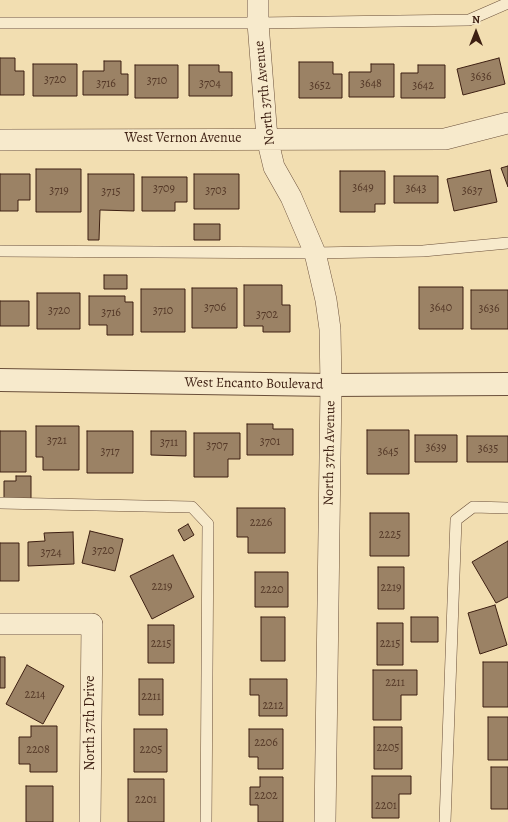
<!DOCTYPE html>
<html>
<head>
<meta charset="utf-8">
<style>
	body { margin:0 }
	#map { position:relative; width:508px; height:822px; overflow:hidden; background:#f2deb1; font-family:Alegreya,serif }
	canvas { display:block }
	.north { position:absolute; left:456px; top:12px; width:40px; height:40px; -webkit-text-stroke:3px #f7eacc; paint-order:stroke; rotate:0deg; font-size:11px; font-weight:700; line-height:16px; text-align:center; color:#3d1f12 }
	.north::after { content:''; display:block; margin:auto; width:14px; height:18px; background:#3d1f12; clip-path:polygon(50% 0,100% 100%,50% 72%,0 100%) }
</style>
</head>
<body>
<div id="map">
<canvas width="508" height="822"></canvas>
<div class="north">N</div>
</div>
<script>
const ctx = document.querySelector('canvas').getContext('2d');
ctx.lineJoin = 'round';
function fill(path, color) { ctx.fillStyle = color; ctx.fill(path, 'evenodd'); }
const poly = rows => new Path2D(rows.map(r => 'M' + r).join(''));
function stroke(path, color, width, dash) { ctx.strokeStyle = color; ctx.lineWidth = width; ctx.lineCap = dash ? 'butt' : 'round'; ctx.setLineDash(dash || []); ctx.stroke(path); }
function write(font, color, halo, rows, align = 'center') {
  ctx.font = font + ' Alegreya,serif'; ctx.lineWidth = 4; ctx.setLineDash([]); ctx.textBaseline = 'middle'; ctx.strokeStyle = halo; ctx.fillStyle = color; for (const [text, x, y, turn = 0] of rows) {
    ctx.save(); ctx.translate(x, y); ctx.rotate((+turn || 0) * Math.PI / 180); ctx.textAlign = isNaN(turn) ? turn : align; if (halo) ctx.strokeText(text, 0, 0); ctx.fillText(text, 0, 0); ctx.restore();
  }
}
const building = poly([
	[0,58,15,58,15,71,24,71,24,95,0,95,0,58],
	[499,58,505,84,463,95,457,69,499,58],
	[104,61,121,61,121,74,128,74,128,95,83,95,83,71,104,71,104,61],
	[299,62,333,62,333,74,342,74,342,98,299,98,299,62],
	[33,64,77,64,77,96,33,96,33,64],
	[371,64,394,64,394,97,349,97,349,72,371,72,371,64],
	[135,65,178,65,178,98,135,98,135,65],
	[189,65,219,65,219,72,232,72,232,96,189,96,189,65],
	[418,65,445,65,445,98,401,98,401,73,418,73,418,65],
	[508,166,508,187,501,168,508,166],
	[36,169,81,169,81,212,36,212,36,169],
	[490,170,497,202,454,211,447,179,490,170],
	[340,171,385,171,385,204,375,204,375,212,340,212,340,171],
	[0,174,30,174,30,200,18,200,18,211,0,211,0,174],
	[88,174,134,174,134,211,100,210,99,240,88,240,88,174],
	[194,174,239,174,239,209,194,209,194,174],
	[394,176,438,176,438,203,394,203,394,176],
	[142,177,187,177,187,202,175,202,175,211,142,211,142,177],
	[194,224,220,224,220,240,194,240,194,224],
	[104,275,127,275,127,289,104,289,104,275],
	[244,285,282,285,282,305,290,305,290,332,263,332,263,326,244,326,244,285],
	[419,287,463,287,463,329,419,329,419,287],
	[192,288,237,288,237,328,192,328,192,288],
	[141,289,185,289,185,332,141,332,141,289],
	[471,290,508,290,508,329,471,329,471,290],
	[37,293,80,293,80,329,37,329,37,293],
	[89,296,125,296,125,302,133,302,133,335,107,335,107,325,89,325,89,296],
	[0,301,29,301,29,326,0,326,0,301],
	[247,424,273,424,273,429,293,429,293,455,247,455,247,424],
	[36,426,79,426,79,470,43,470,43,457,36,457,36,426],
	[367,430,409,430,409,474,367,474,367,430],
	[0,431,26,431,26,472,0,472,0,431],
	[87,431,133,431,133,473,87,473,87,431],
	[151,431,186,431,186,456,151,455,151,431],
	[194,433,240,433,240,459,228,459,228,477,194,477,194,433],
	[415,435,457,435,457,462,415,462,415,435],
	[467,436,508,436,508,462,467,462,467,436],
	[16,476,31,476,31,499,4,499,4,481,16,481,16,476],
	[237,508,285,508,285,553,248,553,248,537,237,537,237,508],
	[370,513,409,513,409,556,370,556,370,513],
	[188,524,194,535,184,541,178,530,188,524],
	[90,531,123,539,115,571,82,563,90,531],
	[73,532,74,564,28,566,28,542,45,541,44,533,73,532],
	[508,541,508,597,496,603,472,562,508,541],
	[0,543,19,543,19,581,0,581,0,543],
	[173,555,194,597,152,619,130,576,173,555],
	[378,567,404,567,404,609,378,609,378,567],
	[255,572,288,572,288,607,255,607,255,572],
	[495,605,507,645,480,654,468,613,495,605],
	[261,617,285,617,285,661,261,661,261,617],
	[411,617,438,617,438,642,411,642,411,617],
	[377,623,403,623,403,665,377,665,377,623],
	[148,625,174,625,174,663,148,663,148,625],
	[0,657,5,657,5,688,0,688,0,657],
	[483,662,508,662,508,707,483,707,483,662],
	[27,665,64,686,43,724,6,704,27,665],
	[373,670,417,670,417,695,401,695,401,720,373,720,373,670],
	[139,679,163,679,163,715,139,715,139,679],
	[250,679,287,679,287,716,259,716,259,695,250,695,250,679],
	[488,717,508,717,508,760,488,760,488,717],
	[31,726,57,726,57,772,30,772,30,764,19,764,19,737,31,737,31,726],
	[374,727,402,727,402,769,374,769,374,727],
	[134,729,167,729,167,772,134,772,134,729],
	[249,729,283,729,283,769,258,769,258,757,249,757,249,729],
	[491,767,508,767,508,809,491,809,491,767],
	[372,776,411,776,411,794,399,794,399,818,372,818,372,776],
	[260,777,283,777,283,822,258,822,258,805,250,805,250,787,260,787,260,777],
	[128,779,164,779,164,822,128,822,128,779],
	[26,786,53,786,53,822,26,822,26,786]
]);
fill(building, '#9b8265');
stroke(building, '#3d1f12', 1);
const service = poly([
	[0,23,258,23,469,20,508,3],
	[0,251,315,253,423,251,508,243],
	[0,503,192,507,208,524,206,822],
	[445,822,456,520,473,507,508,508]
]);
const minor = poly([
	[258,0,258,23,267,138,274,167,291,197,315,253,326,300,330,329,331,385,325,822],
	[0,140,445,139,508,123],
	[0,624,92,624,90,822]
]);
const tertiary = poly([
	[0,380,331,385,508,384]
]);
stroke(service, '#6a4f3a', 12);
stroke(minor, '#6a4f3a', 22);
stroke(tertiary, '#6a4f3a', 24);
stroke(service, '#f7eacc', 11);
stroke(minor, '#f7eacc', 21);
stroke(tertiary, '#f7eacc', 22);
write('12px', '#543827', null, [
	["3636",481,77],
	["3720",55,80],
	["3710",157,81],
	["3716",106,84],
	["3704",210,84],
	["3648",371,84],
	["3652",320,86],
	["3642",423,86],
	["3649",363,188],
	["3709",164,189],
	["3643",416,189],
	["3719",59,191],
	["3703",216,191],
	["3637",472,191],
	["3715",111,192],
	["3706",215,308],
	["3640",441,308],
	["3636",489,309],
	["3720",59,311],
	["3710",163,311],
	["3716",111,313],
	["3702",267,315],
	["3721",57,441],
	["3701",270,442],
	["3711",169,443],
	["3707",217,446],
	["3639",436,448],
	["3635",488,449],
	["3717",110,452],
	["3645",388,452],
	["2226",261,523],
	["2225",390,535],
	["3720",103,551],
	["3724",51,553],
	["2219",162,587],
	["2219",391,588],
	["2220",272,590],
	["2215",161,644],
	["2215",390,644],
	["2211",395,683],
	["2214",35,695],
	["2211",151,697],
	["2212",273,706],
	["2206",266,743],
	["2205",388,748],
	["2208",38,750],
	["2205",151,750],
	["2202",266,796],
	["2201",146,800],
	["2201",386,806]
]);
write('14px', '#3d1f12', '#f7eacc', [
	["North 37th Avenue",265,93,-96],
	["West Vernon Avenue",183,139],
	["West Encanto Boulevard",254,384,1],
	["North 37th Avenue",330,453,-89],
	["North 37th Drive",91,723,-90]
]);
</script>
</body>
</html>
